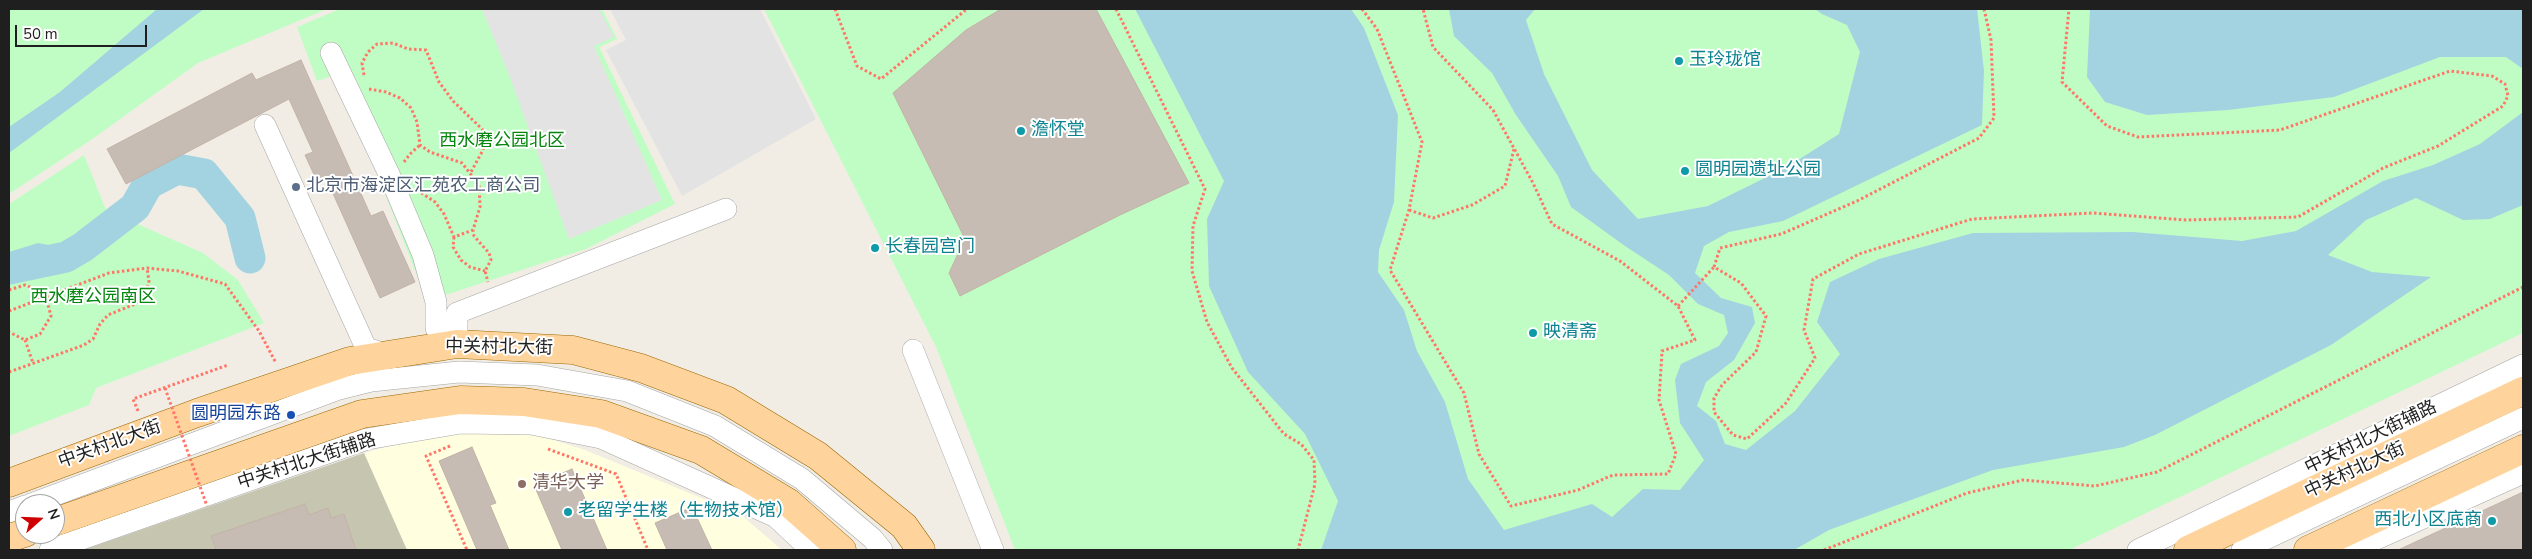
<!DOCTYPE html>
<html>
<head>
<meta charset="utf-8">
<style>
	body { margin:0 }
	#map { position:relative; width:2532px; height:559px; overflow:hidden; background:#f1ede5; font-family:"Nunito Sans",sans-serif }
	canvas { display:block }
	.frame { position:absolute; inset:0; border:10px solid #1f1f1f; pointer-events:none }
	.north { position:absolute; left:15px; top:494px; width:50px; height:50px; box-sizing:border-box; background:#fff; border:1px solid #a5a5a5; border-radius:50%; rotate:70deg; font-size:14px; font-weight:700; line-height:20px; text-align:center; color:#1f1f1f }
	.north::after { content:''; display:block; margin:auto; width:18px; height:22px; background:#cf0001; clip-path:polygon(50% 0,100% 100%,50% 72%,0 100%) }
	.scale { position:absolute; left:15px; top:25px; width:132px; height:22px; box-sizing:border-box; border:2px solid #1f1f1f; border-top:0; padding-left:6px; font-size:15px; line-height:18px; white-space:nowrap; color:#1f1f1f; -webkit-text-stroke:4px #fff; paint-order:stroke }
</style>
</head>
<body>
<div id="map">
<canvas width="2532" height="559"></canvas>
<div class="frame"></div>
<div class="north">N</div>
<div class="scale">50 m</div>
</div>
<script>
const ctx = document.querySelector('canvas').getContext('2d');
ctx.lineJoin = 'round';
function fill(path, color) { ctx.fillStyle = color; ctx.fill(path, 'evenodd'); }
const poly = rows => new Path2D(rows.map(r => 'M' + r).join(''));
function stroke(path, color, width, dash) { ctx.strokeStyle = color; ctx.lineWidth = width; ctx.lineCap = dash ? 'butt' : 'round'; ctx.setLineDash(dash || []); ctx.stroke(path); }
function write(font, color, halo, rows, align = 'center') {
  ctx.font = font + ' "Nunito Sans","Noto Sans SC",sans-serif'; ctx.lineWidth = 4; ctx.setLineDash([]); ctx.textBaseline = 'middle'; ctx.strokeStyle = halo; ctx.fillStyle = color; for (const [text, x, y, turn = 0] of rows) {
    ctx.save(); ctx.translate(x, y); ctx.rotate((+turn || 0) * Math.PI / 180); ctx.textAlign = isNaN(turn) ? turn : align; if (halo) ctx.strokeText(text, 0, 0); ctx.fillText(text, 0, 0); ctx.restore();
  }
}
fill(poly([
	[448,430,528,432,585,450,740,514,782,550,407,550,364,453]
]), '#ffffe0');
fill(poly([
	[364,453,407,550,83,550]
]), '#c6c6b0');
fill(poly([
	[9,9,327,9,198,63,91,140,9,194],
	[340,9,602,9,617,39,599,47,675,204,586,249,427,301,338,74,317,81,297,27],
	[764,9,2523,9,2523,333,2069,550,1015,550,936,347],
	[84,155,106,210,203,253,238,280,264,323,96,388,89,405,9,436,9,204]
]), '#c0fdc4');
fill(poly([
	[482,9,599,9,614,37,594,46,662,200,569,239,509,75],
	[610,9,760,9,816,119,682,196,606,50,626,40]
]), '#e3e3e3');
fill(poly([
	[157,9,204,9,9,153,9,127,60,92],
	[1135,9,1351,9,1364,28,1398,115,1394,202,1379,250,1378,272,1404,310,1417,351,1445,402,1468,479,1504,530,1592,504,1612,517,1643,489,1680,490,1704,460,1680,423,1675,380,1681,364,1719,346,1728,333,1724,315,1698,304,1669,275,1625,246,1571,207,1558,176,1516,115,1492,73,1454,36,1449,9,1535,9,1526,20,1544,74,1592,170,1638,219,1708,206,1787,167,1839,134,1860,52,1847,25,1822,14,1815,9,1977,9,1984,71,1982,125,1783,221,1729,232,1704,246,1695,273,1721,298,1752,307,1755,323,1734,360,1706,382,1697,406,1716,421,1725,444,1746,450,1795,411,1840,354,1817,322,1830,282,1879,259,1973,233,2133,232,2242,241,2296,231,2383,181,2433,165,2480,144,2523,112,2523,205,2490,219,2463,220,2416,198,2366,220,2328,255,2372,272,2431,277,2331,345,2155,435,2124,447,1993,470,1829,530,1794,550,1321,550,1338,501,1305,434,1248,372,1209,286,1207,219,1224,181],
	[2090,9,2523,9,2523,69,2506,57,2440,57,2334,97,2228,110,2147,115,2105,102,2087,77],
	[97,230,105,236,76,254,67,264,9,284,9,252,38,243,59,247]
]), '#a3d3e1');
stroke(poly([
	[9,269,66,257,83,247,135,207,148,184,177,169,204,174,240,218,250,258]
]), '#a3d3e1', 31);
const building = poly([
	[1001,9,1096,9,1189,183,1120,215,960,296,949,273,965,239,893,93,966,30,1001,9],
	[301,60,371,216,383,211,415,282,380,298,326,178,316,179,305,155,313,152,289,99,126,184,107,149,252,73,256,80,301,60],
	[472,447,496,503,490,505,509,550,477,550,439,461,472,447],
	[572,469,607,550,562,550,534,485,572,469],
	[2523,492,2523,550,2398,550,2523,492],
	[305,504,309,515,328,508,331,518,344,514,356,550,216,550,211,536,305,504],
	[692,507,712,550,667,550,655,523,692,507]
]);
fill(building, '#c6bcb4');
stroke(building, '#c3b3a6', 1);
const minor = poly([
	[331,53,389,174,423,255,436,302,436,328,447,345],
	[265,125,366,348,389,355],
	[457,344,457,313,726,209],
	[913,350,993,550],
	[31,504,339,389,371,381,459,372,537,375,627,391,715,426,802,479,872,538,882,550],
	[9,512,25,506],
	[50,550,367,439,461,423,531,424,601,438,776,517,811,550],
	[2138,550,2523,365],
	[2242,550,2523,418],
	[2352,550,2523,473]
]);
const major = poly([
	[9,483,197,413,350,361,457,344,573,350,641,368,726,400,818,456,904,526,921,550],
	[55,522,362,414,460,400,524,402,601,414,701,450,789,503,842,550],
	[9,538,25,533],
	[2188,550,2523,391],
	[2308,550,2523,449]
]);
stroke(minor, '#a6a6a6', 22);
stroke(major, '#9b6700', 29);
stroke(poly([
	[835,9,857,66,881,79,967,9],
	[1116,9,1205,189,1193,226,1192,271,1207,322,1232,368,1284,434,1301,444,1314,460,1315,484,1298,550],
	[1362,9,1377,29,1422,142,1409,210,1390,270,1464,393,1479,454,1511,506,1578,490,1613,475,1668,474,1676,454,1659,400,1662,351,1695,340,1678,306,1620,261,1552,224,1533,183,1493,110,1433,47,1423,9],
	[1984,9,1991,40,1994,118,1979,138,1857,201,1781,234,1720,248,1714,267,1741,283,1766,316,1756,352,1722,385,1714,398,1714,412,1733,435,1747,439,1786,403,1815,358,1804,330,1813,279,1859,254,1972,219,2093,213,2186,220,2298,217,2383,168,2438,146,2503,106,2508,96,2505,84,2492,76,2450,71,2280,130,2138,137,2107,126,2062,82,2069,9],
	[364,75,362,63,368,52,377,44,393,43,408,49,426,50,439,82,453,101,482,129,486,137,483,150,471,172],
	[369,89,386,92,400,98,411,108,417,122,420,145,430,152,462,163,479,185,480,207,473,230,474,236,489,253,491,260,485,271,488,282],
	[404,162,410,154,420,145],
	[417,190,435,202,444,214,454,237,473,230],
	[1409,210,1433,218,1472,205,1505,186,1514,149],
	[454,237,453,247,461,260,470,267,485,271],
	[9,290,25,285,40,291,46,297,51,316,40,334,25,340,9,332],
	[1678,306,1714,267],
	[9,311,109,273,147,268,178,271,225,284,259,331,276,363],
	[25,340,33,363],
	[9,372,84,345,93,339,100,324,108,315,135,304,145,296,149,281,147,268],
	[138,411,133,399,228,365],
	[450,446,426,456,467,550],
	[548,449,616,474,648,550],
	[1824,550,1967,493,2023,480,2095,486,2157,472,2523,287]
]), '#ff7668', 3, [2.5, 2.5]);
stroke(minor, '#fff', 21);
stroke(major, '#ffd49c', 28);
stroke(poly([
	[165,388,207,506]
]), '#ff7668', 3, [2.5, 2.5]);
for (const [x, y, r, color] of [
	[1679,61,5,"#0f9aa8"],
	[1021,131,5,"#0f9aa8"],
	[1685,171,5,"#0f9aa8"],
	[296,187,5,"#5c6f8a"],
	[875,248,5,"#0f9aa8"],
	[1533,333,5,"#0f9aa8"],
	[291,415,5,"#1a4fb4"],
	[522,484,5,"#8d6e63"],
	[568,512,5,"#0f9aa8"],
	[2492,521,5,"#0f9aa8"]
]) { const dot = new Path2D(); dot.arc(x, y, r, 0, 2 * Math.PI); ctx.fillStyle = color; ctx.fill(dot); stroke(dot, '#fff', 2); }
write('18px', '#0d838f', '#fff', [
	["玉玲珑馆",1689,61],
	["澹怀堂",1031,131],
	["圆明园遗址公园",1695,171],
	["长春园宫门",885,248],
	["映清斋",1543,333],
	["老留学生楼（生物技术馆）",578,512],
	["西北小区底商",2482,521,"right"]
], 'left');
write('18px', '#05860f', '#fff', [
	["西水磨公园北区",502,142],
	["西水磨公园南区",93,298]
]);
write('18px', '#4e5e75', '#fff', [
	["北京市海淀区汇苑农工商公司",306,187]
], 'left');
write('18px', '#1f1f1f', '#fff', [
	["中关村北大街",499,348,1],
	["中关村北大街辅路",2371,438,-26],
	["中关村北大街",110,445,-20],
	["中关村北大街辅路",307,462,-18],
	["中关村北大街",2355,471,-25]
]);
write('18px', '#164399', '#fff', [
	["圆明园东路",281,415]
], 'right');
write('18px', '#785e54', '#fff', [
	["清华大学",532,484]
], 'left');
</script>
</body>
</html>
